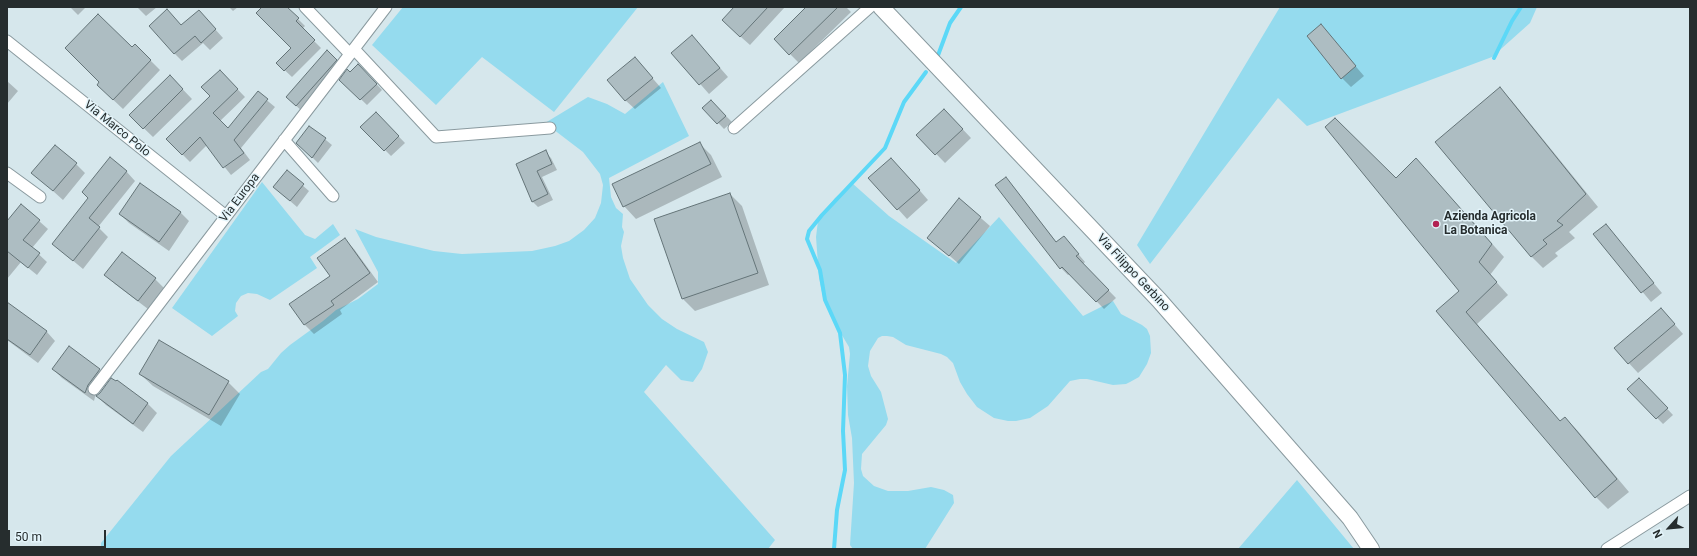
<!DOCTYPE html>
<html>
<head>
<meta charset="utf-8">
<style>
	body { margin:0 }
	#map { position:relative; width:1697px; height:556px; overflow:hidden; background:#d6e7ec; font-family:Roboto,sans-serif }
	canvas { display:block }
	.frame { position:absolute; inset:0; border:8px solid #262d2e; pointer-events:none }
	.north { position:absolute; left:1649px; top:508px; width:40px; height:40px; -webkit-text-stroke:3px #e3f4fa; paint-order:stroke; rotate:243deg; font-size:11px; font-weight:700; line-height:16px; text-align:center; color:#262d2e }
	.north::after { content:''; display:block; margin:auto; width:14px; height:18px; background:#262d2e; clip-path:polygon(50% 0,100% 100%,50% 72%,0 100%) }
	.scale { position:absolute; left:8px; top:530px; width:98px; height:18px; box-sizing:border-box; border:2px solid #262d2e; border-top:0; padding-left:5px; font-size:12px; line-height:14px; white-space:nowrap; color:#262d2e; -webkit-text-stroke:3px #e3f4fa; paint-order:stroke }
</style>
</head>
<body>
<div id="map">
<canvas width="1697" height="556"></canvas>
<div class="frame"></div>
<div class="north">N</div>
<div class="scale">50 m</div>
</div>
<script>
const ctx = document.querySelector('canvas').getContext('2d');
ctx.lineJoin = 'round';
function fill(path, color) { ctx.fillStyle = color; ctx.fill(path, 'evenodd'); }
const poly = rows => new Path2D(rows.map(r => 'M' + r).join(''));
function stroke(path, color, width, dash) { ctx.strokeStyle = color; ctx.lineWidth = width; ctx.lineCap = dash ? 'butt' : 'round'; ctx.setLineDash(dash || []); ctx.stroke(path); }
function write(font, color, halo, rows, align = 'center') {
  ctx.font = font + ' Roboto,sans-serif'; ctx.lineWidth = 3; ctx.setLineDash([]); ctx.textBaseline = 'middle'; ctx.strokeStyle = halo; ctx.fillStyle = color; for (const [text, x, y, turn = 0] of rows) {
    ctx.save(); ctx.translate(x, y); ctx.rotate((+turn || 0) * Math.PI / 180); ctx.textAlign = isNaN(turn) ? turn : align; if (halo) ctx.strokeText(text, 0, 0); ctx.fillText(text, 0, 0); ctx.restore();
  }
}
fill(poly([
	[403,7,638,7,554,112,482,57,436,105,372,45],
	[1280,7,1537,7,1530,23,1492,57,1307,126,1278,98,1150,264,1137,245],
	[663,82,689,136,609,178,611,197,616,208,623,214,622,227,624,232,621,246,623,258,630,279,648,305,662,319,677,329,704,342,708,352,702,369,693,382,681,380,666,365,644,392,775,540,768,549,101,549,101,543,171,456,261,372,268,369,281,353,290,345,323,321,336,310,358,299,378,284,378,272,355,229,376,237,434,251,462,254,532,251,555,246,569,241,584,230,595,218,601,203,603,185,600,174,583,152,545,123,588,97,607,104,625,114],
	[262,182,305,235,315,239,333,224,340,235,310,257,317,268,270,300,257,294,248,293,241,296,236,303,235,311,238,316,212,336,172,308],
	[852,183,889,216,956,263,999,217,1083,316,1113,301,1121,314,1142,325,1147,329,1150,336,1151,353,1147,364,1139,377,1130,382,1126,384,1113,385,1087,379,1080,379,1070,381,1048,406,1030,418,1016,421,1008,421,994,418,977,407,967,394,960,382,953,363,947,357,941,354,906,345,893,337,887,336,882,336,878,338,870,351,868,366,871,376,881,392,888,419,886,425,862,454,861,469,863,476,874,486,888,491,908,491,931,487,944,490,953,495,954,503,925,549,853,549,850,545,854,483,852,438,848,415,847,386,850,354,849,347,830,315,823,297,819,278,816,237,818,221,821,215,835,198],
	[1297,480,1354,549,1238,549]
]), '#95dbee');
fill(poly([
	[70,7,86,7,78,15],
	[137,7,157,7,146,16],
	[229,7,238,7,233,11],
	[263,7,286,7,305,26,302,29,321,48,292,77,277,63,292,48],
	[736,7,785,7,750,45,732,29],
	[807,7,846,7,851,12,799,63,775,39],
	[206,19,223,38,210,50,203,43,182,61,174,53,182,26],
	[1321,26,1364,76,1351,87,1342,78],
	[135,45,160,70,123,109,107,94],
	[701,46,728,77,709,94,673,53],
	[635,58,661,88,635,109,625,100],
	[336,60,342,66,303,112,293,103],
	[220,71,245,97,220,121,228,129,258,93,275,107,241,148,250,160,231,175,207,145,190,162,167,139,211,96],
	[364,71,382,90,367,105,341,80,350,73],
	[170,76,192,99,153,137,130,115],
	[7,81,18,91,7,104],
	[1500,89,1512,101,1598,207,1569,232,1575,238,1555,253,1558,256,1543,268,1531,256],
	[717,107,732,122,724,129,704,108],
	[376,113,405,143,391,156,362,127],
	[953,119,971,138,945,163,918,135],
	[310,127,332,145,318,163,304,149],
	[699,143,711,155,722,177,636,219,624,206],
	[545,152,551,158,557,170,542,177,553,200,538,207,532,201,524,182],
	[1416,159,1504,257,1490,275,1508,295,1477,324,1561,422,1565,418,1577,430,1629,492,1608,509,1596,497,1438,311,1461,291,1396,179],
	[76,164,85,173,63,200,33,173],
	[900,168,928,200,907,219,870,178],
	[126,171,135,181,98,227,108,237,83,269,53,244,89,198],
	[287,172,309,191,297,207,274,187],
	[1006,178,1057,243,1064,237,1085,262,1083,264,1116,298,1104,309,1070,274,1068,275,1061,268],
	[730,194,742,206,769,285,695,311,683,299],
	[959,199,990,226,959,264,928,237],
	[180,212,189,221,169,251,129,223,120,214],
	[39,221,48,229,32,248,47,262,37,275,21,262,7,279,7,224],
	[1606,226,1662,293,1651,302,1595,235],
	[345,240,354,249,378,282,340,310,342,314,314,334,305,325,291,304,331,276],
	[106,274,155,279,164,288,148,309,115,284],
	[7,303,47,332,55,341,38,363,7,340],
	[1670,319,1683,334,1638,373,1615,348],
	[69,347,99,370,109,379,95,397,94,401,62,378,53,369],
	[140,374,228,382,240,394,221,426,153,386],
	[117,381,148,404,157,413,143,432,106,405,97,396],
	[1645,385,1673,415,1663,424,1629,389]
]), '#0003');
stroke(poly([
	[937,58,950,23,961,7],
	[1494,58,1512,21,1521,7],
	[834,549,837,510,845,470,843,431,845,375,840,333,825,300,820,270,807,239,809,231,822,215,885,148,904,102,926,72]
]), '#5cd8f7', 4);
const building = poly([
	[262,7,287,7,299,18,296,21,315,40,284,71,276,63,291,48,256,13,262,7],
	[734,7,768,7,740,37,722,20,734,7],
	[806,7,838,7,789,55,774,39,806,7],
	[167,9,181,25,199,10,216,29,201,43,195,36,174,54,149,26,167,9],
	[98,14,132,47,135,44,151,60,113,100,97,85,99,82,65,48,98,14],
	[1321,24,1356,66,1341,79,1307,36,1321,24],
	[692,35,720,68,699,85,671,53,692,35],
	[327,50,337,60,296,106,286,97,327,50],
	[635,57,653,78,625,101,607,80,635,57],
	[358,64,377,84,360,100,339,80,347,69,350,72,358,64],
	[220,70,238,89,213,113,228,128,258,91,268,99,234,140,244,153,223,168,200,137,182,155,166,139,210,96,201,87,220,70],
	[170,75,183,89,143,129,129,115,170,75],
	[1500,87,1586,194,1557,221,1563,225,1543,240,1547,244,1531,257,1435,142,1500,87],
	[711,100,726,116,717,124,702,108,711,100],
	[944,109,963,129,935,155,916,135,944,109],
	[376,112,399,136,384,151,360,127,376,112],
	[1335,118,1396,178,1416,158,1492,244,1479,262,1497,282,1466,312,1560,421,1565,417,1617,479,1595,498,1436,311,1459,291,1325,127,1335,118],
	[309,126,326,138,312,158,296,143,309,126],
	[700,142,711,164,623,207,612,184,700,142],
	[55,145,77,163,53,191,31,173,55,145],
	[546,150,552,164,537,171,548,194,532,202,516,164,546,150],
	[110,157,127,171,89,218,100,227,73,261,52,244,88,198,82,192,110,157],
	[891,158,920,190,897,210,868,178,891,158],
	[287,170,304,184,290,201,273,187,287,170],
	[1006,177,1056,242,1064,236,1079,254,1076,256,1109,290,1096,302,1062,267,1060,269,995,185,1006,177],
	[140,183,181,212,159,242,119,214,140,183],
	[730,193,758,273,682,299,654,219,730,193],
	[959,198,981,217,949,256,927,238,959,198],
	[21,204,40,220,23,240,40,253,28,268,7,251,7,221,21,204],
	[1606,224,1654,283,1641,293,1593,234,1606,224],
	[345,238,370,273,331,301,334,305,304,325,289,304,330,276,317,258,345,238],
	[122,252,156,278,138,301,104,275,122,252],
	[7,302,47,331,30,355,7,339,7,302],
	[1661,308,1675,324,1628,364,1614,348,1661,308],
	[159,340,229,381,209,415,139,374,159,340],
	[69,346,100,369,88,385,85,393,52,369,69,346],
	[111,378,116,381,117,380,148,403,133,424,96,396,100,393,111,378],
	[1639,378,1668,408,1656,419,1627,389,1639,378]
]);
fill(building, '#adbdc2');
stroke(building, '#647478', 1);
const street = poly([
	[305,7,350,54],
	[7,41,226,216],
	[354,49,436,137,550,128],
	[734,128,870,7],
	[284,140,333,196],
	[7,173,40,197],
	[94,389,386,7],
	[1607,549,1690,496]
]);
const secondary = poly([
	[881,7,1159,300,1350,518,1371,549]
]);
stroke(street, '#8a9a9f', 13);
stroke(secondary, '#8a9a9f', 18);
stroke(street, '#fff', 11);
stroke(secondary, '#fff', 16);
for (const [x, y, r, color] of [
	[1436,224,4,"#b22152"]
]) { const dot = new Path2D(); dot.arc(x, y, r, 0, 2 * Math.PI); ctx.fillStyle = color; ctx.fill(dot); stroke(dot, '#e3f4fa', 1.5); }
write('12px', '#262d2e', '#e3f4fa', [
	["Via Marco Polo",117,129,39],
	["Via Europa",240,198,-53],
	["Via Filippo Gerbino",1133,273,47]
]);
write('bold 12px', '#262d2e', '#e3f4fa', [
	["Azienda Agricola",1444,217],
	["La Botanica",1444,231]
], 'left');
</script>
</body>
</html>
